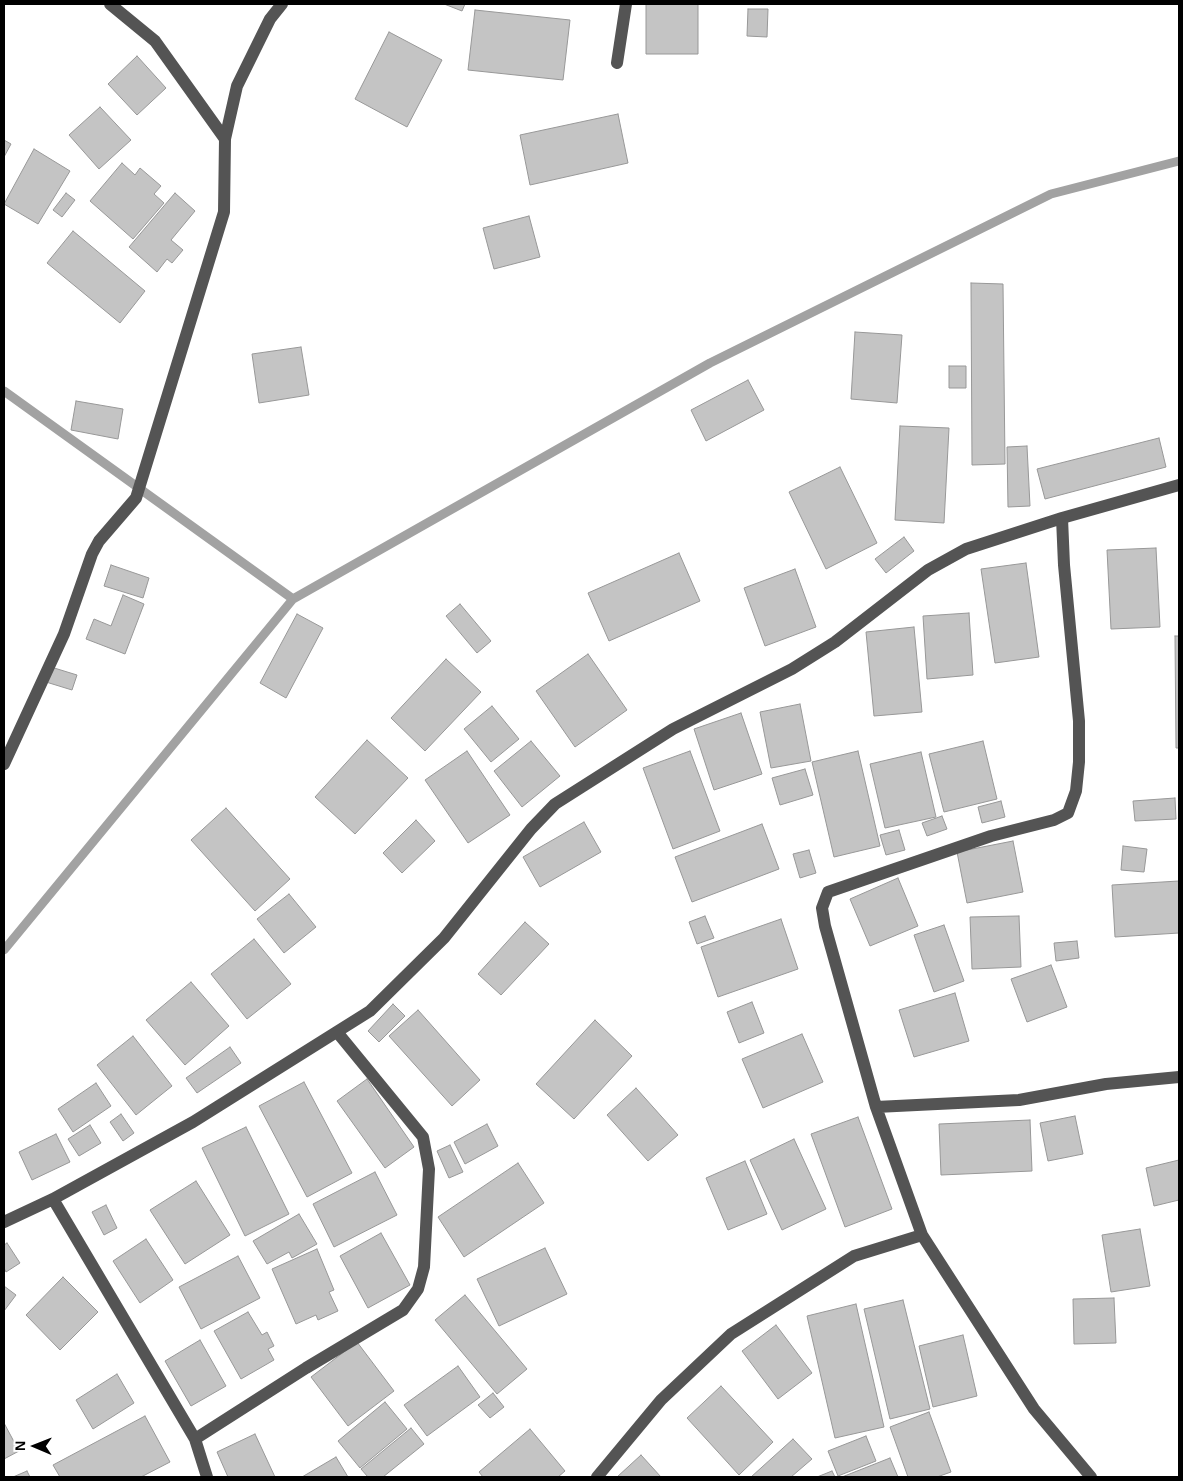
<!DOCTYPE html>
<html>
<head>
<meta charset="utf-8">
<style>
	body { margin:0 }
	#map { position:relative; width:1183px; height:1481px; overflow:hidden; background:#fff; font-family:Helvetica,sans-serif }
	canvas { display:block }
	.frame { position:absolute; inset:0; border:5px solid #000; pointer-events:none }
	.north { position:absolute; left:10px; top:1421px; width:50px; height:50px; -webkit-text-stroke:4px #fff; paint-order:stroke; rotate:271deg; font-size:14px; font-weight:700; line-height:20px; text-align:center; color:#000 }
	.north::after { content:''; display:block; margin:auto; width:18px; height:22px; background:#000; clip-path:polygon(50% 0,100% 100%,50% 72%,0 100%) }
</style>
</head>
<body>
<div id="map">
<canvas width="1183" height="1481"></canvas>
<div class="frame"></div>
<div class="north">N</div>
</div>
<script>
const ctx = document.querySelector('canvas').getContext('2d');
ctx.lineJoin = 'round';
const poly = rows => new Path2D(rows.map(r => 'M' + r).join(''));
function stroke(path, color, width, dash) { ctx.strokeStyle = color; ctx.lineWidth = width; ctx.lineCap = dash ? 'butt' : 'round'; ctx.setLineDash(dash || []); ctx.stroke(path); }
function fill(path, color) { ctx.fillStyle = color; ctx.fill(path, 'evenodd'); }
stroke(poly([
	[4,391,293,599],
	[4,950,293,599,710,363,1051,194,1179,161]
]), '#a2a2a2', 9);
const building = poly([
	[444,4,465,4,462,11,444,4],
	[646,4,698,4,698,54,646,54,646,4],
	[748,9,768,9,767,37,747,36,748,9],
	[475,10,570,20,563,80,468,70,475,10],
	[389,32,442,60,407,127,355,99,389,32],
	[137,56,166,88,137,115,108,84,137,56],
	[100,107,131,140,99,169,69,135,100,107],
	[618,114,628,163,530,185,520,135,618,114],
	[4,140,11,144,4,157,4,140],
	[34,149,70,171,38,224,4,204,34,149],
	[122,163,135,175,140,168,161,186,154,194,164,203,133,239,90,201,122,163],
	[66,193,75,200,62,217,53,210,66,193],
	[175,193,195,211,171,240,183,250,172,263,167,259,157,272,129,247,175,193],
	[529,216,540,257,494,269,483,228,529,216],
	[73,231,145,291,120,323,47,263,73,231],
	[971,283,1003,284,1005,464,972,465,971,283],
	[855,332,902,335,897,403,851,399,855,332],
	[301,347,309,395,259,403,252,354,301,347],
	[949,366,966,366,966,388,949,388,949,366],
	[748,380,764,410,706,441,691,410,748,380],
	[76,401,123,409,118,439,71,430,76,401],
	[900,426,949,428,944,523,895,520,900,426],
	[1159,438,1166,467,1045,499,1037,469,1159,438],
	[1027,446,1030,506,1008,507,1007,447,1027,446],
	[840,467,877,543,826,569,789,492,840,467],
	[904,537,914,551,886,573,875,559,904,537],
	[1156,548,1160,627,1111,629,1107,550,1156,548],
	[679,553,700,601,609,641,588,593,679,553],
	[1026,563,1039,657,995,663,981,569,1026,563],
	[111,565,149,578,143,598,104,586,111,565],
	[795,569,816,627,765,646,744,588,795,569],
	[123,595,144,604,125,654,86,639,94,619,111,626,123,595],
	[460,604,491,641,477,653,446,616,460,604],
	[969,613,973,675,927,679,923,616,969,613],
	[297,614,323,628,286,698,260,683,297,614],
	[914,627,922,712,874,716,866,632,914,627],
	[1175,636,1179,636,1179,748,1176,748,1175,636],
	[588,654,627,710,575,747,536,691,588,654],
	[446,659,481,692,425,751,391,718,446,659],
	[51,667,77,675,72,690,46,682,51,667],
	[800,704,811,761,771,768,760,712,800,704],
	[492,706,519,739,491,762,464,729,492,706],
	[741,713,762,774,714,790,694,729,741,713],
	[367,740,408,778,355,834,315,797,367,740],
	[531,741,560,776,522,807,494,771,531,741],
	[983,741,997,799,944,812,929,754,983,741],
	[467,751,510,815,468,843,425,780,467,751],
	[690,751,720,831,673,849,643,768,690,751],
	[858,751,880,846,834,857,812,762,858,751],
	[921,752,936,817,885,828,870,764,921,752],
	[805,769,813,795,780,805,772,778,805,769],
	[1175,798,1176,819,1135,821,1133,801,1175,798],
	[1001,801,1005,817,982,823,978,807,1001,801],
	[226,808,290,879,255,911,191,840,226,808],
	[942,816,947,829,927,836,922,823,942,816],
	[416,820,435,841,402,873,383,853,416,820],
	[584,822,601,852,540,887,523,857,584,822],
	[762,824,779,869,692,902,675,857,762,824],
	[899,830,905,850,886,855,880,835,899,830],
	[1013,841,1023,892,967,903,957,852,1013,841],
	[1123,846,1147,849,1144,872,1121,870,1123,846],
	[809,850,816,873,800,878,793,854,809,850],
	[898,878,918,926,870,946,850,899,898,878],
	[1179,881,1179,933,1115,937,1112,885,1179,881],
	[289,894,316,927,284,953,257,919,289,894],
	[705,916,714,938,697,944,689,922,705,916],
	[1019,916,1021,967,972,969,970,917,1019,916],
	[781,919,798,969,718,997,701,947,781,919],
	[525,922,549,944,501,995,478,974,525,922],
	[944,925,964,981,934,992,914,935,944,925],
	[254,939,291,984,247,1019,211,974,254,939],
	[1077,941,1079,958,1056,961,1054,943,1077,941],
	[1051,965,1067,1007,1027,1022,1011,979,1051,965],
	[191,982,229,1026,185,1065,146,1020,191,982],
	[955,993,969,1041,914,1057,899,1010,955,993],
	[752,1002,764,1033,739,1043,727,1012,752,1002],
	[393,1004,405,1016,379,1042,368,1031,393,1004],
	[418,1010,480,1080,452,1106,389,1036,418,1010],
	[595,1020,632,1056,574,1119,536,1084,595,1020],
	[802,1034,823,1082,763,1108,742,1059,802,1034],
	[133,1036,172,1086,136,1115,97,1065,133,1036],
	[230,1047,241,1063,197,1093,186,1078,230,1047],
	[367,1079,414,1147,385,1168,337,1101,367,1079],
	[304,1082,352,1173,307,1197,259,1106,304,1082],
	[96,1083,111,1106,73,1132,58,1109,96,1083],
	[636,1088,678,1135,648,1161,607,1115,636,1088],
	[121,1114,134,1133,123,1141,110,1122,121,1114],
	[1075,1116,1083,1154,1048,1161,1040,1123,1075,1116],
	[858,1117,892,1209,845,1227,811,1134,858,1117],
	[1030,1120,1032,1171,941,1175,939,1124,1030,1120],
	[487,1124,498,1146,465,1164,454,1142,487,1124],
	[90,1125,101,1143,79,1156,68,1139,90,1125],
	[246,1127,289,1214,245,1236,202,1148,246,1127],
	[56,1134,70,1162,32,1180,19,1152,56,1134],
	[794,1139,826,1209,782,1230,750,1160,794,1139],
	[450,1145,463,1172,449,1178,437,1151,450,1145],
	[1179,1160,1179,1200,1154,1206,1146,1168,1179,1160],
	[745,1161,767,1214,728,1230,706,1178,745,1161],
	[518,1163,544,1203,464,1257,438,1217,518,1163],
	[375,1172,397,1215,334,1247,313,1204,375,1172],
	[196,1181,230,1235,185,1264,150,1210,196,1181],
	[106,1205,117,1228,104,1235,92,1212,106,1205],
	[299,1214,317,1244,292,1258,289,1252,267,1264,253,1241,299,1214],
	[1140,1229,1150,1286,1111,1292,1102,1235,1140,1229],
	[381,1233,410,1285,368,1308,340,1256,381,1233],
	[146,1239,173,1280,140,1303,113,1261,146,1239],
	[7,1243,20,1263,6,1272,4,1268,4,1245,7,1243],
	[545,1248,567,1294,499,1326,477,1279,545,1248],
	[317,1249,334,1290,329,1292,338,1311,318,1320,316,1315,296,1324,272,1269,317,1249],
	[238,1256,260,1298,201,1329,179,1287,238,1256],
	[63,1277,98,1312,60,1350,26,1315,63,1277],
	[4,1286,16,1295,4,1311,4,1286],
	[465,1295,527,1369,497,1394,435,1320,465,1295],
	[1114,1298,1116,1343,1074,1344,1073,1299,1114,1298],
	[903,1300,930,1409,890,1419,864,1309,903,1300],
	[856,1304,884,1427,835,1438,807,1316,856,1304],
	[248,1312,262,1335,267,1332,274,1346,268,1349,274,1360,241,1379,214,1331,248,1312],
	[776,1325,812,1373,778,1399,742,1351,776,1325],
	[963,1335,977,1396,933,1407,919,1346,963,1335],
	[200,1340,226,1386,191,1406,165,1361,200,1340],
	[357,1342,394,1391,348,1426,311,1377,357,1342],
	[458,1366,480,1397,427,1436,404,1405,458,1366],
	[117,1374,134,1403,93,1429,76,1400,117,1374],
	[721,1386,773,1442,739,1475,687,1418,721,1386],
	[493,1393,504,1407,490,1418,478,1405,493,1393],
	[385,1402,407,1429,360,1468,338,1441,385,1402],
	[929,1412,951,1472,937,1477,908,1477,890,1427,929,1412],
	[145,1416,170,1462,141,1477,60,1477,53,1465,145,1416],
	[4,1423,19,1451,4,1459,4,1423],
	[411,1428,424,1444,383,1477,368,1477,361,1469,411,1428],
	[530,1429,565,1471,558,1477,483,1477,479,1472,530,1429],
	[255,1434,275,1477,228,1477,217,1452,255,1434],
	[866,1436,876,1461,838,1476,828,1451,866,1436],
	[793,1439,812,1459,791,1477,751,1477,793,1439],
	[641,1455,661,1477,617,1477,641,1455],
	[336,1457,348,1477,302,1477,336,1457],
	[890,1458,898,1477,842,1477,890,1458],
	[27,1471,30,1477,13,1477,27,1471],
	[832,1471,835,1477,817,1477,832,1471]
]);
fill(building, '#c4c4c4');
stroke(building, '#989898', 1);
stroke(poly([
	[110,4,155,41,225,139],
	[617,63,626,4],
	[1062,518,1064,565,1079,721,1079,762,1076,791,1068,813,1054,820,991,836,828,892,822,908,825,926,876,1107,922,1235,1034,1409,1091,1477],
	[4,764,64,634,92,554,99,541,136,498,224,212,225,139,237,86,270,19,282,4],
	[876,1107,1019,1100,1106,1084,1179,1077],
	[53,1199,195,1439,207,1477],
	[4,1222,53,1199,193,1122,370,1011,444,938,531,829,555,804,673,729,792,669,835,642,928,570,966,549,1062,518,1179,485],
	[195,1439,306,1368,403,1310,418,1289,424,1267,429,1169,423,1137,337,1032],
	[597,1477,661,1400,731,1334,854,1256,922,1235]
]), '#545454', 12);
</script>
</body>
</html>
